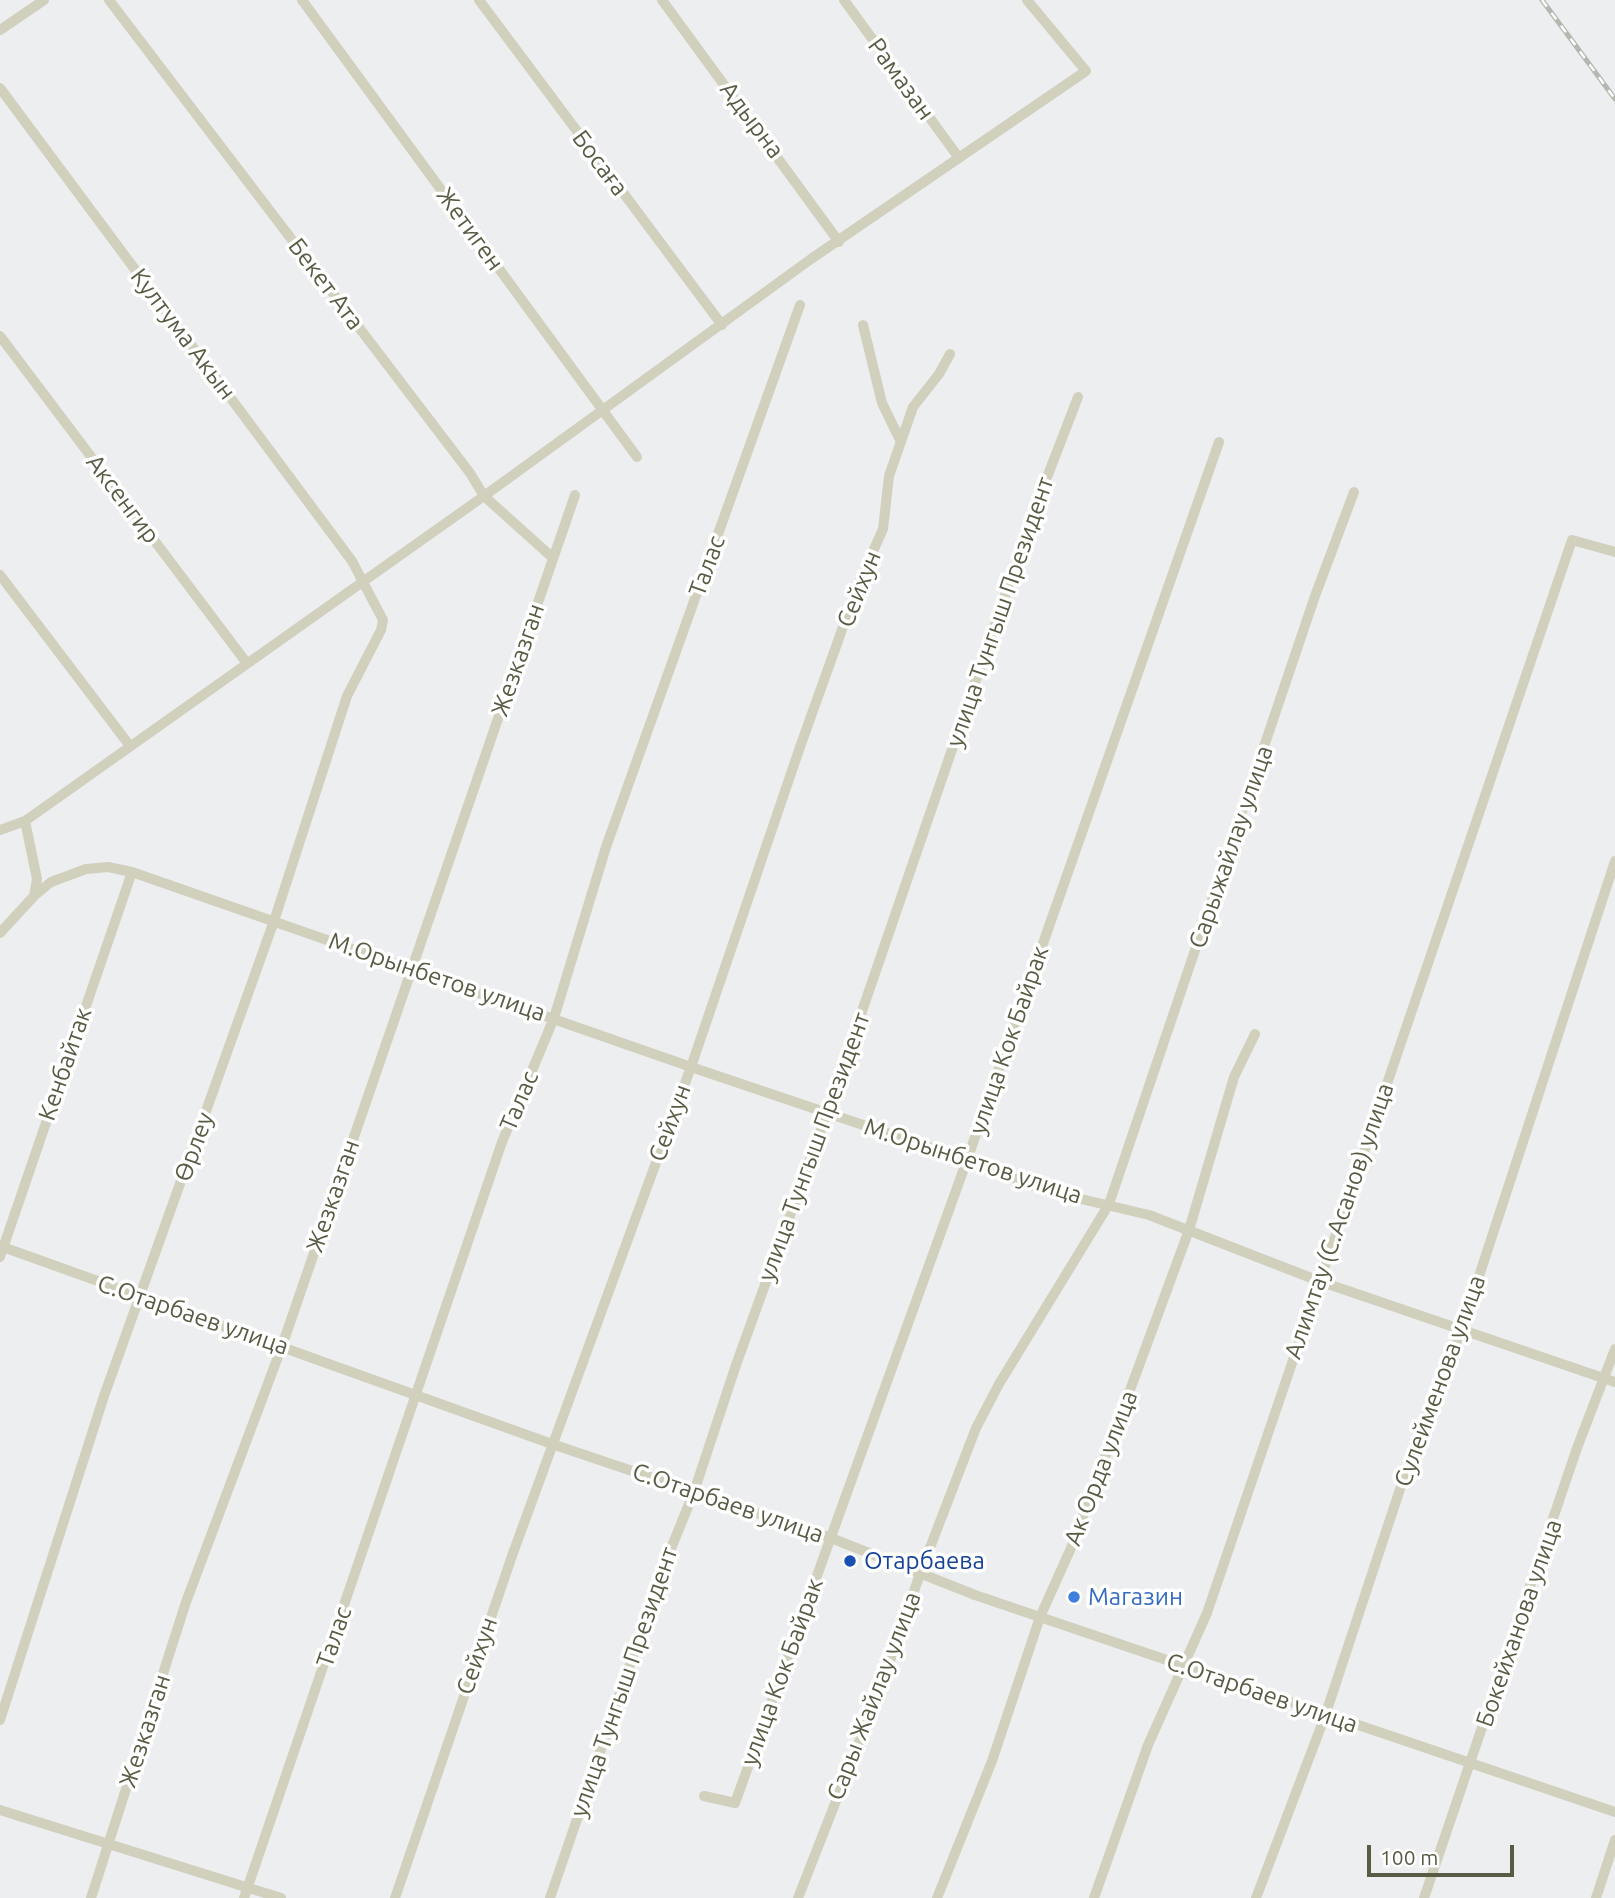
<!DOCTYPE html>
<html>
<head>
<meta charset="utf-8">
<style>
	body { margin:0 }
	#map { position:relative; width:1615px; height:1898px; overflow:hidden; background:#edeef0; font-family:Ubuntu,sans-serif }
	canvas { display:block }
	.scale { position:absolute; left:1367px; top:1845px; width:147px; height:32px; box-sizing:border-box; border:4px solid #5a5b45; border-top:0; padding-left:9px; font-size:21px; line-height:24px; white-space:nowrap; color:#5a5b45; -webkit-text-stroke:5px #fff; paint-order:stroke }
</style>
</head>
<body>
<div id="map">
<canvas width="1615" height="1898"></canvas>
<div class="scale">100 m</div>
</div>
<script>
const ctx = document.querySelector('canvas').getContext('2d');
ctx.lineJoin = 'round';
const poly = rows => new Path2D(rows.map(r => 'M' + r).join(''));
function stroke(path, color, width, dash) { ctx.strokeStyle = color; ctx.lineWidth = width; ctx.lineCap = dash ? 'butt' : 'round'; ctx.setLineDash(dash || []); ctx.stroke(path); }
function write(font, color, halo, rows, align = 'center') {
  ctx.font = font + ' Ubuntu,sans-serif'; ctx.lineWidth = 7; ctx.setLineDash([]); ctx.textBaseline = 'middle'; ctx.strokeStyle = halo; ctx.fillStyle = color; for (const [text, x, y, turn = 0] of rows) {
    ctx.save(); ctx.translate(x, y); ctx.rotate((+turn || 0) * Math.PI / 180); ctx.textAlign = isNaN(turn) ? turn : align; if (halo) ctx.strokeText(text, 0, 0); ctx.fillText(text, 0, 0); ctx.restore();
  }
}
stroke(poly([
	[109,0,470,473,484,496,553,558],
	[302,0,637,457],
	[479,0,722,325],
	[662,0,839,242],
	[844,0,959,158],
	[0,30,44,0],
	[0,88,352,561,383,620,381,630,347,696,274,921,104,1396,0,1720],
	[863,325,882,403,901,442],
	[0,336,246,662],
	[0,575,130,746],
	[0,830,25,821,484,496,811,259,1086,71,1027,0],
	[34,896,51,882,86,869,108,867,132,872,691,1067,967,1160,1047,1191,1149,1215,1319,1281,1615,1382],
	[0,933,34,896,37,879,25,821],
	[0,1246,552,1444,831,1538,975,1595,1615,1812],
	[0,1257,132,872],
	[704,1796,735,1803,967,1160,1219,442],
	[0,1810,281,1898],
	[91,1898,186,1602,282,1346,575,495],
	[244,1898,502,1142,554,1018,606,847,800,305],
	[395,1898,513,1553,691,1067,800,747,858,585,883,529,889,476,913,407,939,374,950,354],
	[550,1898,663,1568,694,1492,736,1365,827,1113,1034,511,1078,397],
	[798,1898,883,1681,921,1571,976,1428,999,1384,1109,1204,1315,596,1354,492],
	[937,1898,992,1761,1040,1617,1071,1548,1126,1401,1189,1230,1234,1077,1255,1034],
	[1094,1898,1148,1745,1207,1613,1572,540,1615,552],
	[1256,1898,1325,1716,1406,1471,1462,1328,1615,861],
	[1424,1898,1577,1448,1615,1349],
	[1596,1898,1615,1840]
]), '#d0d0bd', 10);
const rail = poly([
	[1542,0,1615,99]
]);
stroke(rail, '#b6b8af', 5);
stroke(rail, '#fff', 2.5, [8]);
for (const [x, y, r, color] of [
	[850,1561,7,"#1a4fb4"],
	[1074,1597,7,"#3f7fe0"]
]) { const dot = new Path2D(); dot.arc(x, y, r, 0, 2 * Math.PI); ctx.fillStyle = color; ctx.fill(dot); stroke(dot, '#fff', 2.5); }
write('24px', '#5a5b45', '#fff', [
	["Рамазан",901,79,54],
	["Адырна",752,120,53],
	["Босаға",600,163,53],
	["Жетиген",470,229,54],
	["Бекет Ата",326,284,53],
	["Култума Акын",183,334,53],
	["Аксенгир",123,499,53],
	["Талас",707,566,-70],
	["Сейхун",859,589,-68],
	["улица Тунгыш Президент",1000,612,-71],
	["Жезказган",518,660,-71],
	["Сарыжайлау улица",1231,847,-71],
	["М.Орынбетов улица",437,977,19],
	["улица Кок Байрак",1009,1040,-71],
	["Кенбайтак",65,1064,-71],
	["Талас",519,1101,-67],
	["Сейхун",670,1123,-70],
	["Өрлеу",194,1147,-70],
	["улица Тунгыш Президент",814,1147,-70],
	["М.Орынбетов улица",973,1161,18],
	["Жезказган",333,1196,-71],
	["Алимтау (С.Асанов) улица",1339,1221,-71],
	["С.Отарбаев улица",193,1315,19],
	["Сулейменова улица",1440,1381,-70],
	["Ак Орда улица",1101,1468,-69],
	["С.Отарбаев улица",728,1503,19],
	["Бокейханова улица",1519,1623,-71],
	["Талас",334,1637,-71],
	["Сейхун",477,1656,-71],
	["улица Кок Байрак",782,1672,-70],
	["улица Тунгыш Президент",624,1682,-71],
	["С.Отарбаев улица",1262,1693,19],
	["Сары Жайлау улица",874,1696,-69],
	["Жезказган",145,1731,-72]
]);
write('24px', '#164399', '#fff', [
	["Отарбаева",864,1561]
], 'left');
write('24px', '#366cbe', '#fff', [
	["Магазин",1088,1597]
], 'left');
</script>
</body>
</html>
